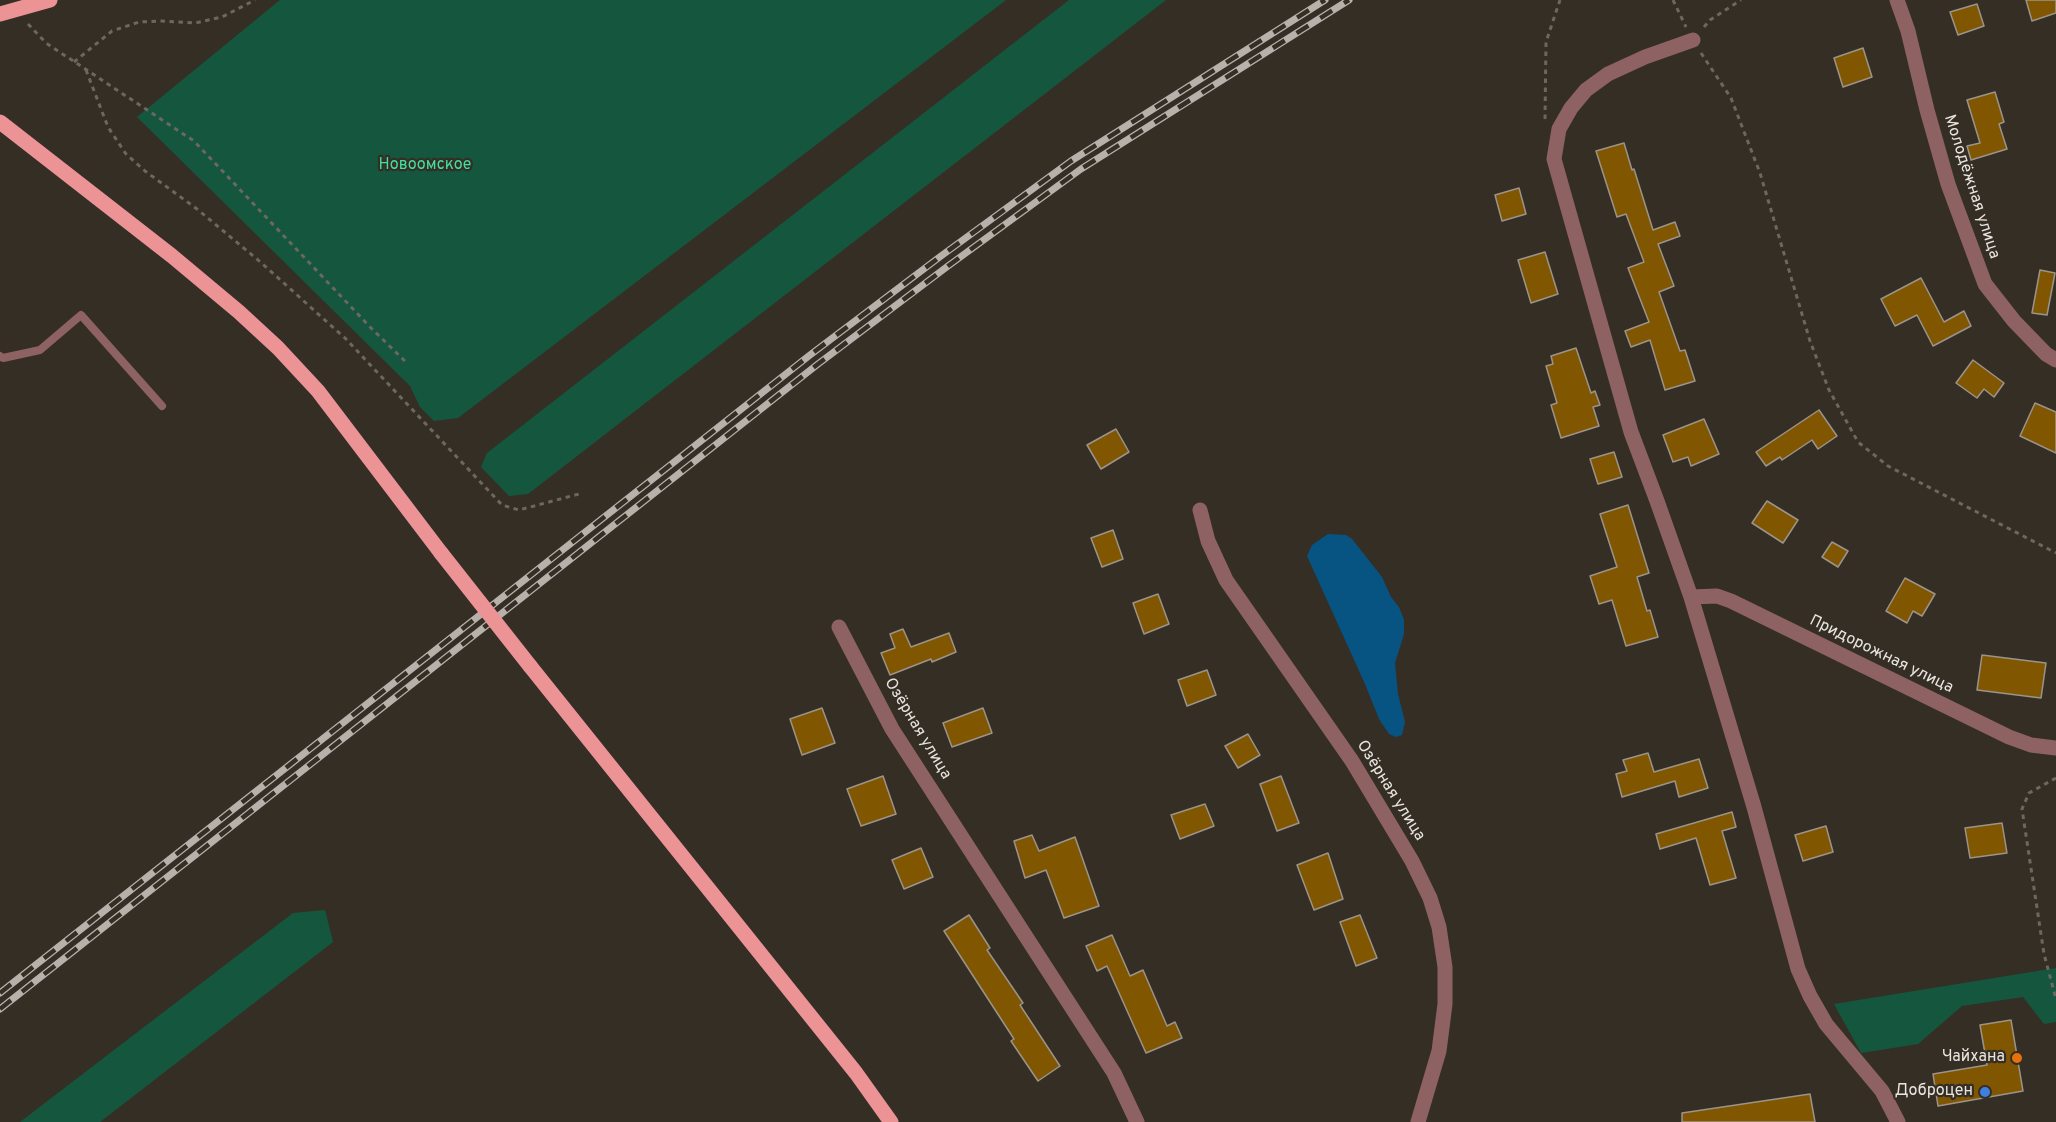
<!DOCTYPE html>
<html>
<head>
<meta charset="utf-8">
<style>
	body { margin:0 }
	canvas { display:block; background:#342e25 }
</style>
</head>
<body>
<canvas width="2056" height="1122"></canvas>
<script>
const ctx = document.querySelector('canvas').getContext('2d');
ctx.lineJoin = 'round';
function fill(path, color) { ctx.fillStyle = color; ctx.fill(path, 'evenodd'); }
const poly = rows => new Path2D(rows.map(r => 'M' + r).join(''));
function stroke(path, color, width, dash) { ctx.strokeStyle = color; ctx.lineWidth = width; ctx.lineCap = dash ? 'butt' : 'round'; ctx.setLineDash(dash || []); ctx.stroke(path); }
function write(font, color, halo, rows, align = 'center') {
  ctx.font = font + ' Overpass,sans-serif'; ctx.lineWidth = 4.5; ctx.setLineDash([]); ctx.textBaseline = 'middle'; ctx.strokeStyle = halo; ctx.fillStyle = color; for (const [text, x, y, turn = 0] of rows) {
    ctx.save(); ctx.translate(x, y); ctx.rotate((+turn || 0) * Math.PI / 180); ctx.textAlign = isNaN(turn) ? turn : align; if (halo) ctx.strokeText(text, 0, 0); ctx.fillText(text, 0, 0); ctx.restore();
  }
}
fill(poly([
	[280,0,1006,0,458,418,434,421,420,407,410,386,137,117],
	[1069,0,1166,0,528,494,509,496,481,467,487,453],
	[325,910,333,942,100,1122,20,1122,293,913],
	[2056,968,2056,1022,2044,1024,2023,997,1962,1006,1918,1044,1861,1053,1834,1004]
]), '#14573e');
fill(poly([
	[1328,534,1346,535,1352,539,1382,577,1391,597,1399,607,1404,620,1404,634,1395,663,1398,694,1405,722,1402,735,1396,737,1389,734,1379,719,1365,684,1307,556,1312,545]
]), '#075382');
const building = poly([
	[2026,0,2056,0,2056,13,2032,21,2026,0],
	[1977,4,1984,26,1958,35,1950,12,1977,4],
	[1863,48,1872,77,1843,87,1834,58,1863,48],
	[1995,92,2004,122,1999,124,2007,149,1971,160,1967,146,1980,143,1967,100,1995,92],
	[1624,143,1632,170,1634,169,1653,230,1675,222,1680,236,1658,244,1674,286,1659,292,1680,351,1685,350,1695,381,1665,390,1650,340,1631,347,1625,331,1649,322,1628,268,1644,262,1626,214,1617,217,1596,151,1624,143],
	[1519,188,1526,214,1502,221,1495,195,1519,188],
	[1545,252,1558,294,1531,303,1518,260,1545,252],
	[2040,270,2055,273,2047,315,2032,313,2040,270],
	[1921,278,1944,322,1964,311,1971,326,1933,346,1917,315,1895,326,1881,299,1921,278],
	[1576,348,1591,393,1595,391,1600,405,1593,407,1599,426,1561,438,1551,405,1557,403,1546,366,1553,364,1551,356,1576,348],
	[1973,360,2004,383,1994,397,1984,389,1977,398,1956,383,1973,360],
	[2035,403,2056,412,2056,453,2020,436,2035,403],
	[1819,410,1837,436,1818,449,1812,440,1782,460,1780,457,1766,466,1756,452,1819,410],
	[1704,419,1719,454,1691,466,1688,457,1673,462,1663,435,1704,419],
	[1116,429,1129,452,1101,469,1087,445,1116,429],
	[1614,452,1622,477,1598,484,1590,459,1614,452],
	[1767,501,1798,520,1783,543,1752,523,1767,501],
	[1628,505,1649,573,1637,577,1647,611,1650,610,1658,637,1626,646,1612,600,1599,604,1590,576,1617,567,1600,514,1628,505],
	[1113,530,1123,559,1102,567,1091,538,1113,530],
	[1832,542,1848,551,1838,567,1822,557,1832,542],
	[1905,578,1935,594,1922,616,1913,611,1907,623,1886,611,1905,578],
	[1158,594,1169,624,1144,634,1133,603,1158,594],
	[903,629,911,647,949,633,956,652,932,662,931,659,890,675,881,653,895,648,890,634,903,629],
	[1982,655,2046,663,2041,698,1977,690,1982,655],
	[1207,670,1216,695,1187,706,1178,680,1207,670],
	[822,708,835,743,802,755,790,719,822,708],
	[983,708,992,733,952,747,943,723,983,708],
	[1248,734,1260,755,1238,768,1225,746,1248,734],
	[1648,753,1654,772,1699,759,1708,788,1679,797,1675,781,1622,797,1616,774,1627,771,1623,760,1648,753],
	[883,776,896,814,861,826,847,789,883,776],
	[1281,776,1299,823,1277,831,1260,784,1281,776],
	[1205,804,1214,826,1180,839,1171,815,1205,804],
	[1732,812,1736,827,1722,831,1736,878,1710,885,1696,838,1660,849,1656,834,1732,812],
	[2002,823,2007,853,1970,858,1965,828,2002,823],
	[1826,826,1833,852,1803,861,1795,835,1826,826],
	[1032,835,1039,851,1075,837,1099,906,1064,918,1046,870,1025,878,1014,841,1032,835],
	[921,848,933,877,904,889,892,860,921,848],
	[1328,853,1343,899,1314,910,1297,865,1328,853],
	[969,915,990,948,987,950,1023,1003,1020,1005,1060,1066,1038,1081,1011,1041,1014,1039,944,931,969,915],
	[1360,915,1377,958,1356,966,1340,922,1360,915],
	[1112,935,1130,976,1143,970,1167,1026,1175,1022,1182,1038,1146,1053,1107,966,1097,971,1086,946,1112,935],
	[2011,1020,2023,1091,1938,1106,1933,1074,1987,1065,1980,1025,2011,1020],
	[1810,1094,1815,1122,1682,1122,1682,1113,1810,1094]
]);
fill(building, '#805601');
stroke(building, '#9c948a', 1.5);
stroke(poly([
	[1673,0,1686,27],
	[28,24,46,43,194,141,371,328,408,364],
	[1704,27,1710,20,1741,0],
	[1701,53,1731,98,1760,173,1810,341,1829,390,1858,442,1888,466,2056,553],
	[74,62,112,31,139,22,162,21,195,23,222,17,255,0],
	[86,70,108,127,126,154,145,171,197,209,258,260,345,338,502,505,519,510,579,494],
	[1545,119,1546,42,1560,0],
	[2056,778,2029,793,2022,809,2044,954,2056,999]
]), '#6c675f', 3, [4.5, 4.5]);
stroke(poly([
	[0,356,3,358,40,350,81,315,162,406]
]), '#8e6262', 8);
stroke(poly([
	[1897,0,1908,31,1927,110,1948,184,1985,284,2014,321,2046,354,2056,360],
	[1693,40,1645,57,1608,74,1586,90,1571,108,1559,129,1554,159,1631,432,1657,501,1691,597,1754,807,1798,969,1810,996,1826,1024,1882,1091,1898,1122],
	[1200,510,1208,541,1226,580,1352,761,1412,861,1430,898,1439,927,1445,967,1445,1004,1439,1051,1418,1122],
	[1691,597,1717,596,1731,601,2009,737,2031,745,2056,748],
	[839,627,892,729,1114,1073,1137,1122]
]), '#8e6262', 15);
stroke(poly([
	[0,14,50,0],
	[0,122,172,256,239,312,278,348,318,391,441,553],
	[530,666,856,1073,891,1122]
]), '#ec9395', 15);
const rail = poly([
	[0,993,810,355,941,256,1071,161,1325,0],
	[0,1009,818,364,948,266,1081,169,1349,0]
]);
stroke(rail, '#b6b1aa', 7);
stroke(rail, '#342e25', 4.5, [14]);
stroke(poly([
	[441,553,530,666]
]), '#ec9395', 15);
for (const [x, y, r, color] of [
	[2017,1058,6,"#e8710a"],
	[1985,1092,6,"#3f7fe0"]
]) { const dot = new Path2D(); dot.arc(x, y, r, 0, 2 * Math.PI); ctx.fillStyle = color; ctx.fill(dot); stroke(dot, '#342e25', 2); }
write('16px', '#40dfa3', '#342e25', [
	["Новоомское",425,166]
]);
write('16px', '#e9e5df', '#342e25', [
	["Молодёжная улица",1971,187,72],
	["Придорожная улица",1881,655,26],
	["Озёрная улица",917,729,59],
	["Озёрная улица",1390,791,58]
]);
write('16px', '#e9e5df', '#342e25', [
	["Чайхана",2005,1058],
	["Доброцен",1973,1092]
], 'right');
</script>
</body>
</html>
